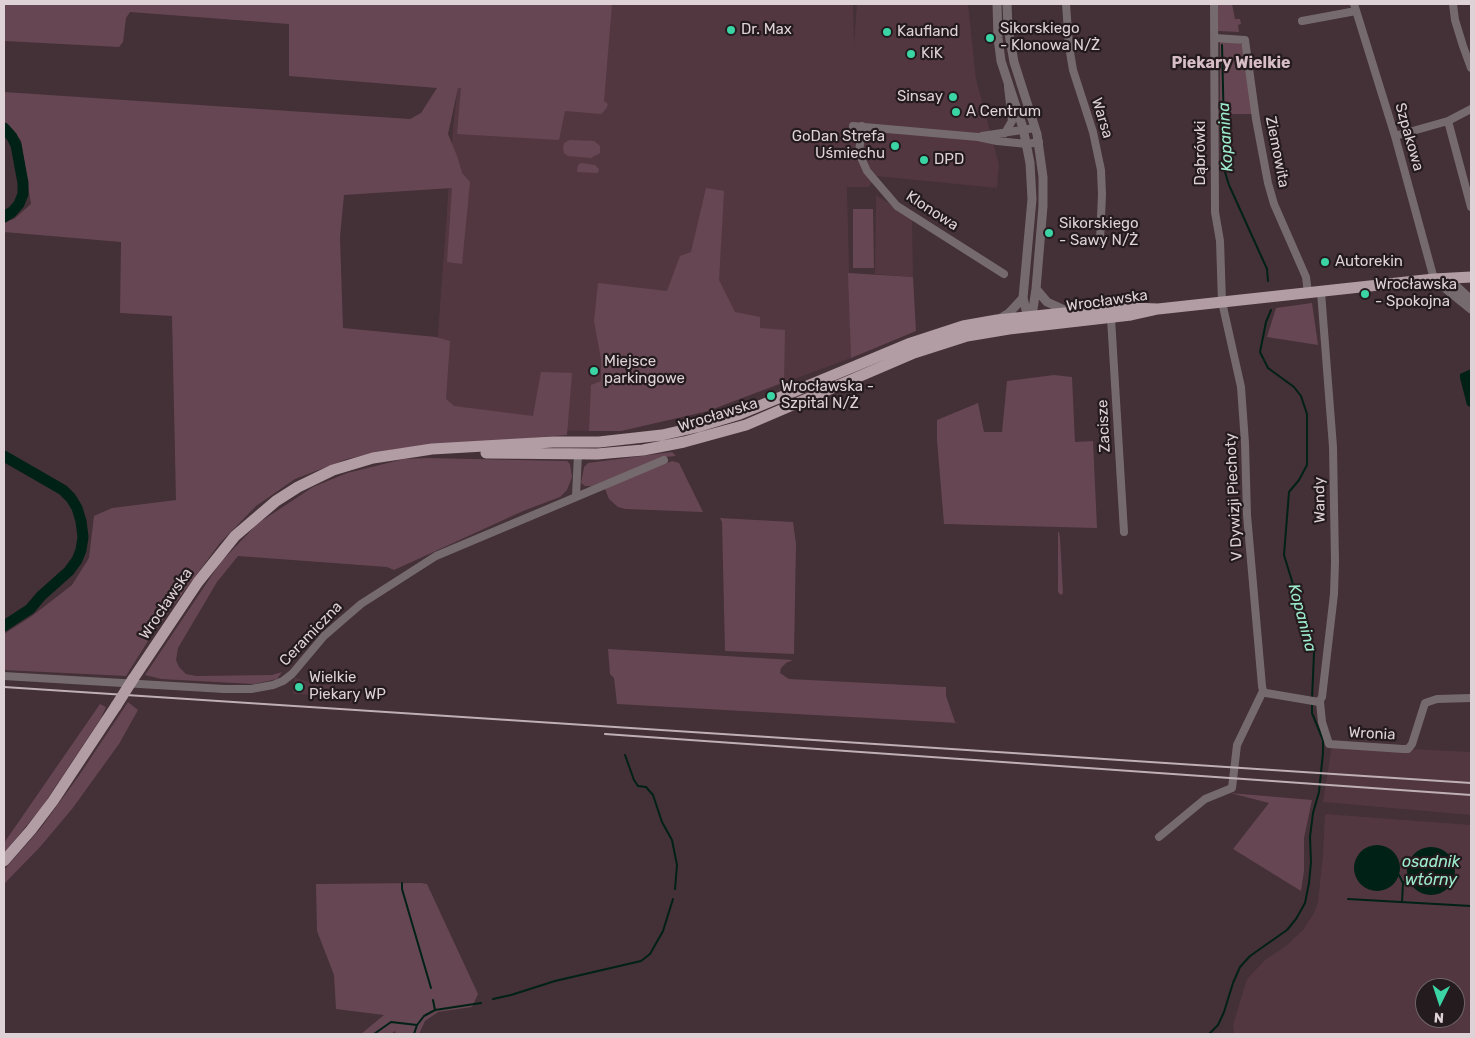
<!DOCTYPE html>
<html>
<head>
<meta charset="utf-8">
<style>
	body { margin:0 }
	#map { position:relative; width:1475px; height:1038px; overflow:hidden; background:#443037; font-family:Rubik,sans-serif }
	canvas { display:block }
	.frame { position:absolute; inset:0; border:5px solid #dfd2d6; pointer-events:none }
	.north { position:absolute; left:1415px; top:978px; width:50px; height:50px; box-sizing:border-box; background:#241b1e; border:1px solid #6f6468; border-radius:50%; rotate:184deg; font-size:14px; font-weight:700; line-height:20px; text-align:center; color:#dfd2d6 }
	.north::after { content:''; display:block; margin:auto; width:18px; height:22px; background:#3bd4a4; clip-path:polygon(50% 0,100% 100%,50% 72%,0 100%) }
</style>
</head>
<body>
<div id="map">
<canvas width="1475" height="1038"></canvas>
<div class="frame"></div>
<div class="north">N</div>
</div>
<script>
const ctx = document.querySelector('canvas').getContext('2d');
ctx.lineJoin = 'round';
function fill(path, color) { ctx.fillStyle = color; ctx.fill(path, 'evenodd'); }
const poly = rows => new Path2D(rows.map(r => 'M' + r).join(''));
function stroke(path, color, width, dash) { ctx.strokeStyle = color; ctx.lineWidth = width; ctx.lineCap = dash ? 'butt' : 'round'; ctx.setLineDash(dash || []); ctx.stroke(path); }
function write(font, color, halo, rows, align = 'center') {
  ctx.font = font + ' Rubik,sans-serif'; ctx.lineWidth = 4.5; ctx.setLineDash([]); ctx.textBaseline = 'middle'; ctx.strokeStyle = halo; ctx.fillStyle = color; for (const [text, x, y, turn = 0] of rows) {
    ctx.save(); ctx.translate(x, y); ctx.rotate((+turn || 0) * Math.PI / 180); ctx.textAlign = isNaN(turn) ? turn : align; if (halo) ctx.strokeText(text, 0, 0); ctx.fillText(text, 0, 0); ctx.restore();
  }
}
fill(poly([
	[467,4,853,4,854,44,857,4,968,4,976,79,999,165,997,188,876,176,869,187,847,187,851,358,708,411,621,431,431,430,453,128],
	[876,195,912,218,913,277,875,274],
	[295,678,319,685,333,685,332,691,314,695,293,694],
	[1332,745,1471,752,1471,815,1323,802],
	[1325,814,1471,825,1471,1034,1234,1034,1233,1025,1247,979,1265,960,1287,945,1303,930,1314,913,1318,902,1323,854],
	[1425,988,1455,988,1455,1018,1425,1018]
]), '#523741');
fill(poly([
	[4,4,612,4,604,101,608,104,606,109,601,114,565,111,559,140,457,134,461,88,458,88,448,134,457,156,462,173,470,182,462,264,447,262,452,188,344,195,340,237,343,328,436,337,450,341,446,399,454,406,533,416,541,372,572,373,567,435,395,449,347,459,295,479,256,506,220,543,153,633,126,676,4,670,4,634,32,616,72,585,89,558,94,516,112,508,176,500,172,316,120,313,121,242,4,232,4,222,14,219,31,204,21,140,4,125,4,92,410,119,421,113,437,88,289,76,289,24,130,12,126,18,123,42,119,47,4,41],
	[1217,4,1232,4,1235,19,1240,19,1241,24,1238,25,1239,32,1218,31],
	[1237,41,1242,45,1253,114,1220,114,1220,42],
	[570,140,594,141,600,146,600,153,591,158,568,156,564,153,563,148,564,143],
	[581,163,595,165,599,169,598,173,577,172,578,165],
	[706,188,724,191,719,280,735,312,760,317,760,328,785,330,784,382,708,411,621,431,589,431,591,385,601,381,601,359,594,321,598,283,667,291,680,256,691,252],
	[853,209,873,209,874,268,853,268],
	[848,273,913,277,916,331,851,358],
	[1312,303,1318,345,1267,337,1276,308],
	[1054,375,1072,377,1075,442,1093,441,1097,528,944,524,937,440,937,420,978,403,984,432,1002,432,1007,381],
	[672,452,676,456,665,457,592,486,585,486,581,483,584,467,588,463],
	[426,458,567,461,570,464,572,477,567,490,560,497,523,511,394,570,387,567,238,556,217,582,178,648,176,660,179,667,186,674,196,676,272,675,282,672,277,679,254,684,161,679,145,675,220,563,257,524,313,487,347,473,404,459],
	[672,461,679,463,703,512,625,509,618,507,609,499,605,489,607,486],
	[720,518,793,522,796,544,794,654,725,651,722,522],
	[1058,532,1059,532,1060,538,1063,593,1061,595,1058,592],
	[608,649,793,660,786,663,781,668,780,673,789,679,946,687,946,696,955,722,958,723,617,704,614,678,610,674],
	[128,702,138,710,119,744,72,809,40,847,4,884,4,870,40,829,78,777],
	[100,704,106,707,101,718,41,808,4,853,4,843],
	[1230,793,1312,800,1304,838,1304,871,1301,891,1233,849,1269,803],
	[421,883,427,884,478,994,472,1007,438,1012,425,1021,419,1034,396,1034,395,1031,391,1034,361,1034,384,1015,336,1009,334,975,317,931,316,884]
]), '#664652');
fill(poly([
	[1471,369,1471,408,1467,405,1460,378,1460,374],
	'1354 868a23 23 0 1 1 46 0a23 23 0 1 1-46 0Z',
	'1407 871a24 24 0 1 1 48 0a24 24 0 1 1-48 0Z'
]), '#002115');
stroke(poly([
	[1222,45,1225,172,1229,185,1267,269,1268,281],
	[1271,310,1266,322,1260,352,1268,368,1294,387,1301,396,1307,414,1307,465,1299,480,1289,492,1284,555,1314,653,1312,699],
	[625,755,634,780,638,786,646,787,653,795,662,822,672,840,677,865,675,889],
	[1399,875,1403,883],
	[402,883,402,889,431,988],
	[1348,899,1471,906],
	[1402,902,1403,883,1409,878],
	[493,999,511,995,555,981,641,961,650,954,663,931,673,899],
	[433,1000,435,1010],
	[374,1034,391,1022,417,1025],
	[414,1034,417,1025,424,1016,435,1010,481,1003],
	[1209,1034,1218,1025,1224,1012,1233,983,1240,967,1250,956,1287,930,1296,919,1305,903,1309,883,1311,862,1310,837,1313,813,1319,792,1323,753,1323,740,1312,713,1312,704]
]), '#002115', 2);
stroke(poly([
	[4,128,12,137,16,145,23,183,23,194,19,204,12,212,4,217],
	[4,456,63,490,71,498,77,508,81,521,83,537,81,550,77,560,69,571,41,596,30,609,4,626]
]), '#002115', 11);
stroke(poly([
	[1066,4,1069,46,1073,70,1093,132,1101,170,1102,194,1100,241],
	[1214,4,1215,212,1220,241,1222,302,1241,387,1245,443,1247,515,1262,686,1263,691,1266,693,1319,702,1322,697,1334,594,1335,562,1333,447,1321,292],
	[1354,4,1395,136,1434,279],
	[1453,4,1455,20,1463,46,1471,68],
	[1302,21,1356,11],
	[1215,38,1245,40,1256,119,1268,183,1274,204,1306,277,1308,293],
	[1448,121,1471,207],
	[853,126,978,137,997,141,1027,144,1039,142],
	[862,126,859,153,867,171,897,206,1004,274],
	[1005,133,1012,121,1008,87],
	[982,136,1035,128],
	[1395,136,1448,121,1471,109],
	[1111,318,1124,532],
	[576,496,578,454],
	[4,676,224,689,251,689,273,685,283,681,292,674,324,636,361,604,436,556,664,460],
	[1320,702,1322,722,1329,744,1403,749,1408,749,1412,744,1425,703,1437,699,1471,698],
	[1159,837,1205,799,1232,788,1237,745,1263,691]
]), '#756b6e', 8);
stroke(poly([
	[997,4,998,38,1001,61,1023,128,1030,163,1032,199,1023,298,1026,310,1032,319],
	[1007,4,1008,28,1014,62,1037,134,1043,177,1043,206,1036,289,1033,309,1027,319],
	[1451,278,1456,286,1471,300],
	[1434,279,1471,309],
	[1036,289,1047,302,1069,312],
	[999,319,1009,313,1023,298]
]), '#756b6e', 9);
stroke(poly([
	[486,453,597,454,643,450,684,442,746,425,914,353,967,336,1009,329,1131,315,1158,309,1434,279,1471,277],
	[133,679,198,582,235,536,276,501,298,487,333,470,373,458,432,449,553,442,599,442,662,435,697,427,740,414,908,344,963,326,997,320,1074,312,1131,308,1158,309],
	[4,861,31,830,53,801,116,706]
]), '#b29da4', 11);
stroke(poly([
	[4,687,1471,783],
	[605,734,1471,795]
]), '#bfb0b5', 2);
stroke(poly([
	[116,706,133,679]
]), '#b29da4', 11);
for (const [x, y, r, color] of [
	[731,30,5,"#3bd4a4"],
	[887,32,5,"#3bd4a4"],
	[990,38,5,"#3bd4a4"],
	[911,54,5,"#3bd4a4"],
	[953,97,5,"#3bd4a4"],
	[956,112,5,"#3bd4a4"],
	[895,146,5,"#3bd4a4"],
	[924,160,5,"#3bd4a4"],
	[1049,233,5,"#3bd4a4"],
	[1325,262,5,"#3bd4a4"],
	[1365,294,5,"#3bd4a4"],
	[594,371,5,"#3bd4a4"],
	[771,396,5,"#3bd4a4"],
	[299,687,5,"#3bd4a4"]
]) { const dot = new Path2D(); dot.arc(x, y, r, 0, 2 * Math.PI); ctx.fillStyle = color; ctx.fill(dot); stroke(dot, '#241b1e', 2); }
write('15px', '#dfd2d6', '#241b1e', [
	["Sikorskiego",1000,29],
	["- Klonowa N/Ż",1000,46],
	["Dr. Max",741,30],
	["Kaufland",897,32],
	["KiK",921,54],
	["Sinsay",943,97,"right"],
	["A Centrum",966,112],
	["GoDan Strefa",885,137,"right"],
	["Uśmiechu",885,154,"right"],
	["DPD",934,160],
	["Sikorskiego",1059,224],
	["- Sawy N/Ż",1059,241],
	["Autorekin",1335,262],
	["Wrocławska",1375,285],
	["- Spokojna",1375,302],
	["Miejsce",604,362],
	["parkingowe",604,379],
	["Wrocławska -",781,387],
	["Szpital N/Ż",781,404],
	["Wielkie",309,678],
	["Piekary WP",309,695]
], 'left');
write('15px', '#dfd2d6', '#241b1e', [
	["Warsa",1102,118,73],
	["Szpakowa",1409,137,74],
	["Ziemowita",1277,152,79],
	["Dąbrówki",1201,153,-90],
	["Klonowa",932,211,33],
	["Wrocławska",1107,301,-8],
	["Wrocławska",718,415,-17],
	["Zacisze",1104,426,-93],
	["V Dywizji Piechoty",1234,497,-93],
	["Wandy",1320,500,-91],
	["Wrocławska",166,604,-56],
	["Ceramiczna",311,634,-46],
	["Wronia",1372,734,3]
]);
write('bold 16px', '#d7bdc6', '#241b1e', [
	["Piekary Wielkie",1231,63]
]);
write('italic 16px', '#9dedcd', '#241b1e', [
	["Kopanina",1226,137,-93],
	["Kopanina",1302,618,75],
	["osadnik",1431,862],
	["wtórny",1431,880]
]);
</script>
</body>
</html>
